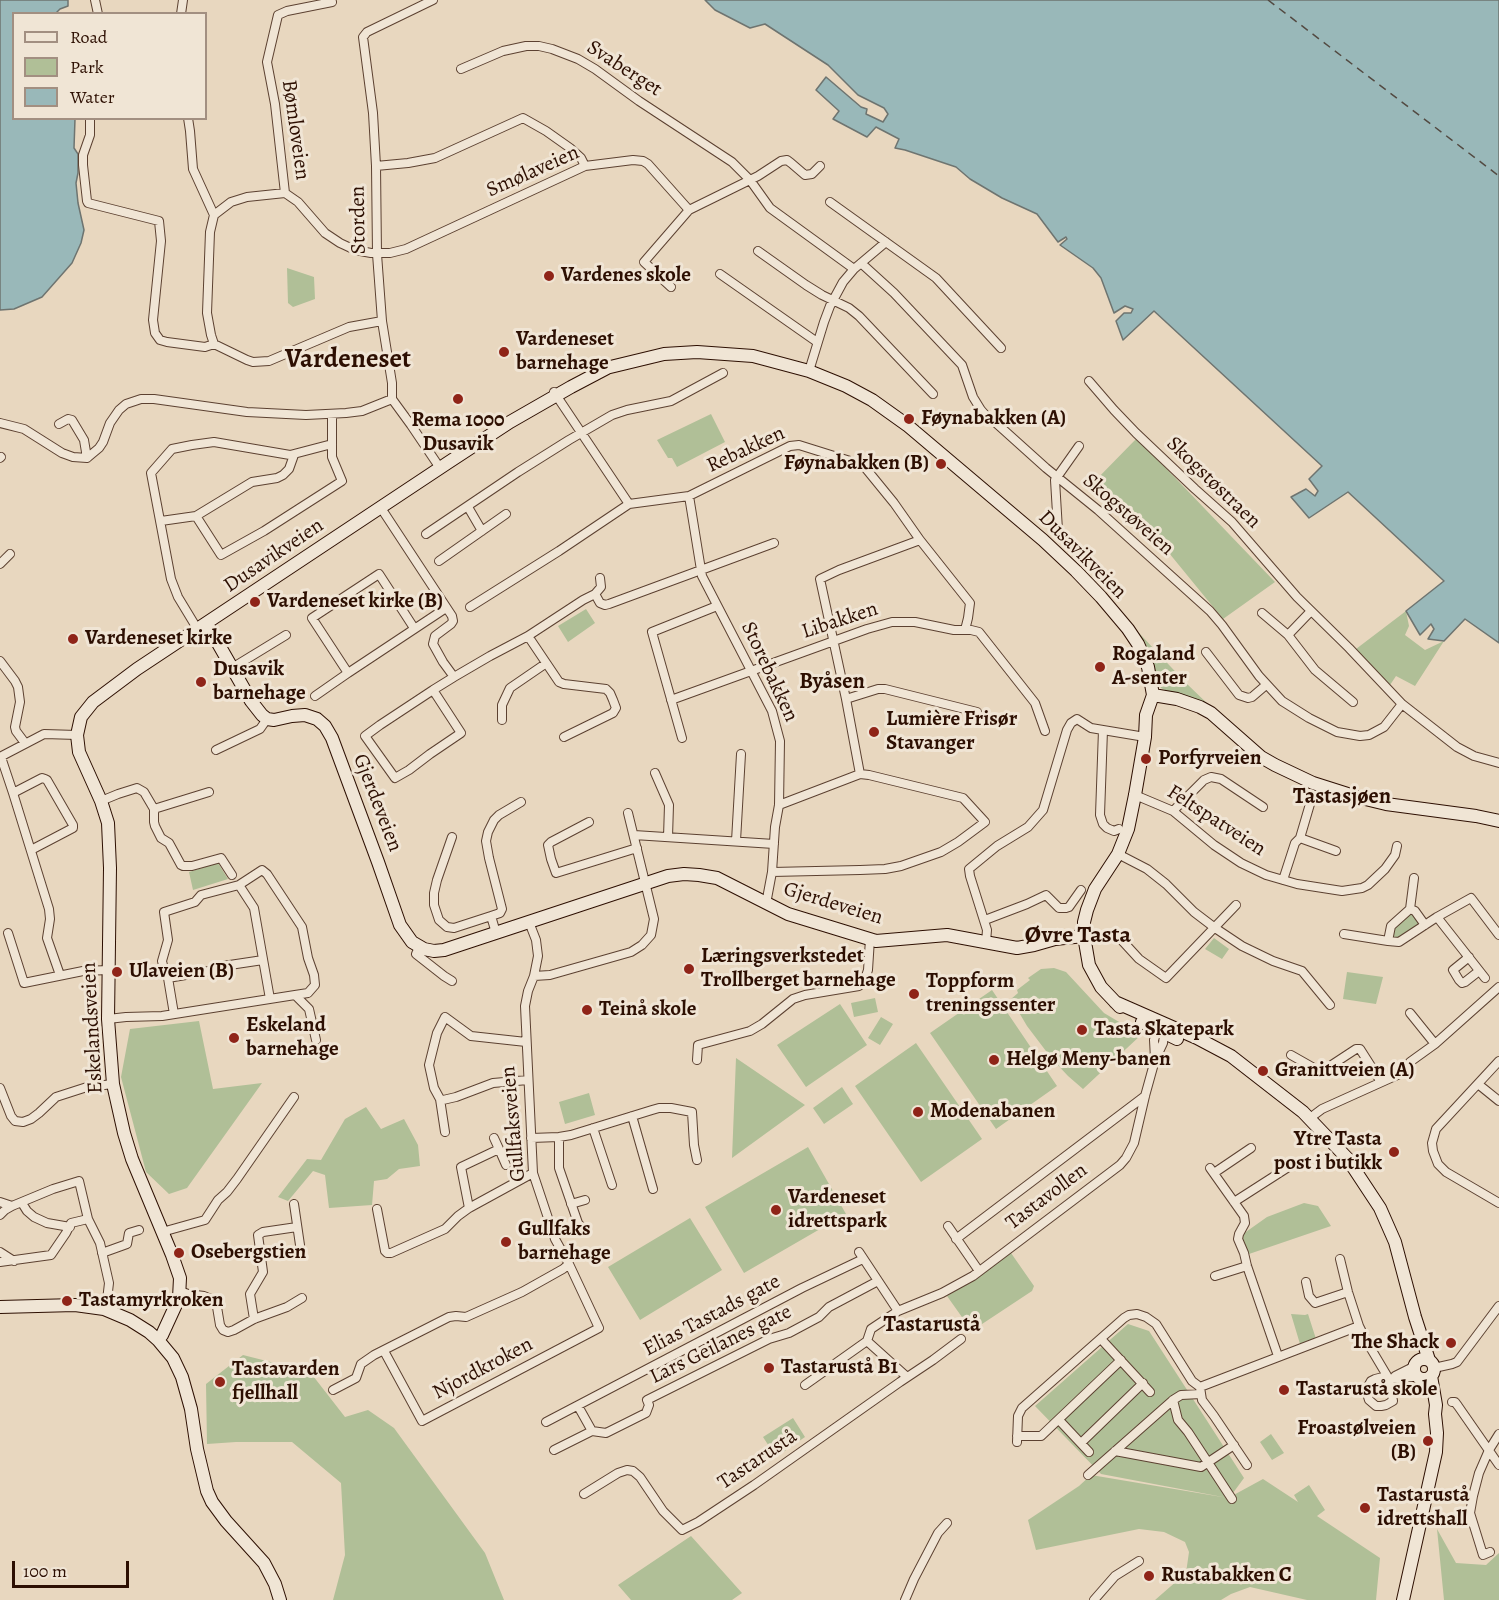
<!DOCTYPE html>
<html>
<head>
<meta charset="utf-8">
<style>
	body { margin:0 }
	#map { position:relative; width:1499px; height:1600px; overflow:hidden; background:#e8d7bf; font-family:Alegreya,serif }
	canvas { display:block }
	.legend { position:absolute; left:12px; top:12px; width:195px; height:108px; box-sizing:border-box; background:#f0e5d5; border:2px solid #a28f81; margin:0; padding:8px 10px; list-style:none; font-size:18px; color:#2d0f02 }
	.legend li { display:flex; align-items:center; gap:12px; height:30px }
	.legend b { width:30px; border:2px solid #a28f81 }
	.scale { position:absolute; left:12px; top:1561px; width:117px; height:27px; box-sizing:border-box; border:3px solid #2d0f02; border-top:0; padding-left:8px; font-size:18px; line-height:21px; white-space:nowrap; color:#2d0f02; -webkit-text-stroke:4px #f0e5d5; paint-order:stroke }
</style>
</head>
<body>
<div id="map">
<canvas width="1499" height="1600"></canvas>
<ul class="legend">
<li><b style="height:8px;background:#f0e5d5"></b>Road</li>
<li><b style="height:16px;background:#b0bf97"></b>Park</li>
<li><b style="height:16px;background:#99b8b9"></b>Water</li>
</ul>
<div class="scale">100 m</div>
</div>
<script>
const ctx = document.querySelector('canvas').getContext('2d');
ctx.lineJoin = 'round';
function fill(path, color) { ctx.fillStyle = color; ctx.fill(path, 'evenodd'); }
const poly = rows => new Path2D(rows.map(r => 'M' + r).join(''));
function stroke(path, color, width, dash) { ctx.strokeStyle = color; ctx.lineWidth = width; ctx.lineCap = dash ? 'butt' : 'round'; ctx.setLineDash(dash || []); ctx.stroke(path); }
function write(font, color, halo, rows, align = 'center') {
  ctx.font = font + ' Alegreya,serif'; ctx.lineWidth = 6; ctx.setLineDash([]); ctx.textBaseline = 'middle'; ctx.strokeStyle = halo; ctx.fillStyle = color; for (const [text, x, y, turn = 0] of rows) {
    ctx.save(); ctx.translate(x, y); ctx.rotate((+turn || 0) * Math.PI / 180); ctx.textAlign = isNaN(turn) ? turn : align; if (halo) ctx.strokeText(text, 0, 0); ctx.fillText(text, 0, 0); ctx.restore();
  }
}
fill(poly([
	[287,268,314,277,315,299,293,307,288,303],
	[711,414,725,442,677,467,672,458,668,458,657,440],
	[1137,438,1275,582,1223,619,1160,542,1093,483],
	[586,609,595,623,568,642,558,626],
	[1406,611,1409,626,1405,635,1425,650,1444,641,1415,686,1396,676,1390,685,1356,649],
	[1124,617,1186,683,1213,709,1181,695,1165,690,1161,688],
	[218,863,228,879,193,890,189,872],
	[1408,912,1414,913,1422,924,1400,939,1395,938,1392,935,1393,927],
	[1214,938,1229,949,1222,959,1205,949],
	[1054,968,1066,972,1104,1013,1141,1035,1083,1089,1068,1076,1052,1059,1027,1026,1011,999,1018,993,1017,990,1030,980,1028,978,1041,969],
	[1347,972,1383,977,1376,1004,1343,999],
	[992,990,1057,1086,996,1129,930,1033],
	[875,998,878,1012,854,1017,851,1003],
	[840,1004,867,1045,806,1087,777,1045],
	[881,1017,893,1024,880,1045,868,1038],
	[199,1021,213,1089,262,1083,187,1188,169,1194,146,1172,121,1077,130,1029],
	[916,1043,982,1139,921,1182,855,1086],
	[736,1058,805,1105,732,1158],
	[842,1087,853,1104,824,1124,813,1108],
	[589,1093,595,1115,565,1124,559,1102],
	[366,1107,381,1129,404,1119,418,1145,420,1166,399,1169,387,1179,374,1181,372,1205,329,1208,325,1175,313,1171,288,1201,278,1197,307,1159,321,1160,345,1119],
	[808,1147,846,1214,744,1273,705,1207],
	[1304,1203,1318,1206,1331,1226,1249,1254,1241,1237,1243,1234,1267,1217],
	[690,1218,722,1270,640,1320,608,1267],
	[1011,1253,1034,1286,1032,1291,976,1328,969,1327,947,1296],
	[1291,1314,1305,1315,1308,1314,1316,1339,1300,1344],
	[1128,1324,1149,1331,1244,1478,1230,1497,1263,1479,1298,1502,1294,1495,1309,1485,1325,1510,1317,1516,1380,1558,1376,1600,1307,1600,1250,1587,1231,1594,1221,1600,1155,1600,1186,1573,1189,1552,1185,1542,1164,1532,1139,1529,1036,1550,1028,1520,1079,1486,1091,1475,1228,1498,1101,1474,1035,1406],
	[243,1355,310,1372,345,1417,368,1410,394,1428,485,1553,504,1600,333,1600,345,1555,341,1483,292,1442,236,1442,207,1444,206,1384],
	[793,1418,805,1437,776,1457,763,1437],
	[1271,1434,1284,1453,1272,1460,1260,1442],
	[1437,1529,1456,1563,1486,1565,1499,1553,1499,1600,1444,1600],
	[691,1536,742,1593,732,1600,631,1600,618,1585]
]), '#b0bf97');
const water = poly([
	[0,0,68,0,68,6,60,9,56,13,14,14,14,118,75,119,74,148,78,154,78,173,76,183,78,203,84,230,81,243,72,263,42,297,14,309,0,310,0,0],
	[705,0,1499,0,1499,643,1465,619,1444,641,1428,639,1434,629,1431,624,1420,635,1406,611,1444,581,1348,492,1309,518,1291,497,1306,489,1315,496,1318,491,1309,479,1322,466,1154,311,1123,340,1116,321,1124,313,1131,313,1133,309,1125,306,1114,313,1101,278,1093,268,1060,245,1067,239,1066,237,1058,242,1037,214,1002,198,970,179,956,167,905,150,895,148,899,139,876,127,867,137,833,119,839,111,816,90,826,77,861,107,867,109,866,114,883,122,888,114,884,108,858,95,828,65,765,24,750,28,715,10,705,0]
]);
fill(water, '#99b8b9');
stroke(water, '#6e7470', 1.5);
stroke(poly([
	[1268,0,1499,176]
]), '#534a42', 1.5, [8, 6]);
const street = poly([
	[95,0,98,14],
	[433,0,367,32,363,37,373,113,376,166,377,254,382,321,392,383,392,399,411,425,440,468],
	[332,2,287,11,278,15,267,62,275,104,285,193,298,202,325,233,340,243,355,250,371,253,390,253,406,249,585,166,633,160,643,161,648,164,689,210],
	[181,14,183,0],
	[461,69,503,51,526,46,539,46,552,49,578,59,595,69,639,101,732,162,750,180,770,208,854,269],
	[90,118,90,135,83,155,83,165,87,201,88,203,159,221,161,241,153,320,155,333,160,340,167,342,205,347,214,344],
	[188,118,190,131,193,169,214,215],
	[376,166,408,163,435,158,523,118,546,131,570,148,581,158,585,166],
	[285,193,247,197,231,202,214,215,210,232,207,313,211,335,214,344,247,360,253,362,269,361,349,327,382,321],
	[830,202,936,278,1001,348],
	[758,251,806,285,822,295,849,308,859,316,933,394],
	[861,263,894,293,962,365,973,397,981,410,989,419,996,423,1046,468,1098,510,1210,611,1222,625,1259,676,1282,701,1309,718,1337,732,1360,736,1369,735,1384,727,1402,704],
	[720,274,817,342],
	[671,287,644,262,689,210,758,176,781,161,787,160,791,163,805,175,812,174,820,166],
	[809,371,824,322,830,306,843,282,854,269,886,242],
	[1089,381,1114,410,1136,433,1195,489,1232,522,1297,597,1349,648,1402,704,1457,747,1474,756,1499,763],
	[554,392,629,504],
	[0,423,24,429,62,453,73,457,87,458,99,448,103,442,110,423,119,410,126,404,141,399,154,399,247,412,306,415,346,413,362,411,392,399],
	[59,424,68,419,72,420,84,440,87,458],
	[0,458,1,457],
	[689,496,702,576,772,711,780,741,779,805,775,827,772,872,766,904],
	[468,507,482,531],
	[381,508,452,616,453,621,451,624,435,636,433,644,443,662,454,677],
	[196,516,252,482,277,478,283,475,289,469,294,455],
	[161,521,196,516,221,555,264,531,342,481,332,457,332,414],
	[1058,530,1055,480,1079,446],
	[426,534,518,472,569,440,612,415,627,410,671,401,723,373],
	[439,561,506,514],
	[0,564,10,554],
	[595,594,600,603,605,605,609,604,774,543],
	[470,607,559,551,629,504,689,496,790,446,799,445,863,465,894,503,920,540,970,603,968,618,965,630],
	[1262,613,1288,635,1315,670,1353,702],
	[414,628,379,574,312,618,348,673,446,608],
	[198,630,178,597,171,579,151,473,172,449,192,445,214,442,290,455,332,444],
	[1288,635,1311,611],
	[528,636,559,682,564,684,606,689,610,693,613,700,616,708,613,713,564,737],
	[1206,652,1239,695,1248,698,1252,697,1266,685],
	[0,661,15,681,18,687,20,702,15,727,16,731,25,743],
	[232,668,286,635],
	[433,690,461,733,430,754,409,770,395,778,365,736,380,725,433,690,454,677,490,656,528,636,583,600,595,594,601,587,600,578],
	[315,696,348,673],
	[846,699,878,689,885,689,977,712],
	[671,700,867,629,892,622,915,622,954,630,971,630,979,632,1035,703,1045,731],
	[502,720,502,705,510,688,545,664],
	[1103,730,1100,815,1103,824,1107,828,1114,831,1119,829],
	[682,738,652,632,717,606],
	[216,750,260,729,267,719],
	[0,757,44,734,77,735],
	[1,757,13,793,49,909,50,919,47,938,60,975],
	[655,773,669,805,668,837],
	[860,774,846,699,820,579,839,570,920,540],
	[13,793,42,778,45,779,47,780,73,825,73,828,31,850],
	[1135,795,1173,811,1214,845,1241,863,1266,875,1297,884,1342,891,1362,888,1368,885,1385,869,1395,855,1397,846],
	[101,801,118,794,137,788,144,792,154,809,209,792],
	[154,809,154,822,155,826,161,838,169,843,181,865,183,866,192,866,221,858,232,875],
	[1173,811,1204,780,1211,777,1221,779,1263,807],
	[589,822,551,842,548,845,551,859,556,873,637,848],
	[634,835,774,844],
	[452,837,437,880,434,893,434,905,439,920,447,927,454,928,491,916,496,933],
	[1300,838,1336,851],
	[736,841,741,754],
	[1118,854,1147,869,1166,884,1194,912,1215,928,1242,946,1273,961,1302,971,1330,1005],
	[772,872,860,870,885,869,901,866,941,852,958,842,985,822,963,798,869,775,860,774,779,805],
	[1414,878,1410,909,1391,926,1388,941,1399,942,1437,917,1471,898,1499,935],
	[1283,880,1295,843,1300,838,1310,804],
	[239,885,254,908,270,999],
	[1410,909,1415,911,1425,925],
	[491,916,500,913,502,909,489,858,486,841,488,832,494,820,499,815,521,802],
	[1437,917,1485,978],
	[985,920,1027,904,1046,895,1059,908,1066,908,1069,907,1081,890],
	[8,933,24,983,83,971,109,970],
	[1116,934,1139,959,1166,978,1236,905],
	[1344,934,1388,941],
	[986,942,987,930,970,876,969,869,997,846,1028,827,1043,810,1067,730,1071,723,1077,719,1091,728,1145,737],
	[419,947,416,954,444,976,452,981],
	[1469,957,1453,970,1459,980,1462,983,1465,982,1479,971],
	[534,976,550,975,631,952,642,945,651,935,654,919,628,813],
	[168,978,209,971,223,966,263,960],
	[1410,1013,1435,1044],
	[174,1014,168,978,165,974,162,961,168,940,164,912,195,902,201,895,239,885,262,870,267,874,302,927,308,958,314,975,315,985,308,993,295,995,309,1009,316,1040],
	[108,1019,126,1017,162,1016,295,995],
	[526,1042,471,1036,445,1017,437,1033,429,1065,434,1088,440,1099,443,1100,456,1097,493,1083,528,1080],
	[1291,1055,1321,1072,1356,1049,1360,1049,1381,1082],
	[1155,1059,1154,1040,1157,1030,1162,1027],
	[697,1060,698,1045,750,1031,762,1024,793,999,805,995,859,986,865,979,868,970,870,939],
	[1499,1061,1436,1129,1432,1143,1433,1151,1438,1164,1446,1172,1499,1203],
	[1478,1084,1499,1101],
	[0,1088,11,1116,15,1121,23,1122,31,1119,39,1113,56,1097,87,1087,113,1084],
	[440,1099,445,1132],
	[632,1116,653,1189],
	[1310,1118,1322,1109,1404,1072,1410,1062,1435,1044,1499,987],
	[593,1128,612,1185],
	[559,1137,559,1168,578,1223,584,1230],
	[531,1138,559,1137,571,1135,652,1110,659,1108,671,1108,692,1112,694,1145,697,1160],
	[499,1149,506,1165],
	[1210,1168,1244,1216,1245,1223,1239,1234,1238,1239,1244,1253,1247,1266,1278,1356],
	[1214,1173,1251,1148],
	[0,1202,12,1206],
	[1234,1202,1287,1168],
	[22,1203,27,1211,34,1217,47,1223,70,1227],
	[294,1204,300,1245],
	[571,1204,585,1200],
	[469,1208,461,1167,499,1149,494,1138],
	[377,1209,385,1251,387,1253,391,1253,445,1229,458,1216,469,1208,533,1173],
	[0,1215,5,1210,12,1206,53,1189,79,1181,88,1219,100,1243,109,1283,107,1300,104,1309],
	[948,1226,979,1271],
	[162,1232,205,1220,218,1200,227,1192,237,1179,294,1097],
	[956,1239,1145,1096],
	[0,1252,14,1261],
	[859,1252,898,1311],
	[102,1253,127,1244,129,1233,139,1230],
	[1340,1259,1348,1292,1359,1326,1367,1342,1389,1379,1393,1401,1386,1405,1381,1406,1376,1406,1369,1400,1366,1390,1371,1381,1375,1379,1383,1377,1389,1379,1413,1377,1417,1375],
	[0,1262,51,1255,66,1233,71,1223,88,1219],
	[1215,1276,1247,1266],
	[1306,1282,1309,1296,1315,1303,1348,1292],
	[180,1291,188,1294,204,1296,216,1301,220,1325,223,1330,228,1332,234,1330,254,1319,287,1307,302,1298],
	[254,1319,250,1294,263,1272,258,1235,263,1232,297,1227],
	[1101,1339,1150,1392],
	[384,1351,422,1421,599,1328,569,1264,555,1239,533,1173,525,1006,528,991,534,976,538,956,536,940,529,922],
	[1434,1368,1452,1364,1457,1362,1499,1306],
	[1395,1376,1415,1366],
	[907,1377,867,1341,871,1329,898,1311,942,1293,973,1276,1120,1165,1126,1158,1134,1143,1145,1096,1155,1060,1163,1043,1165,1028],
	[805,1385,867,1341],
	[1200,1387,1359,1326],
	[333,1390,356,1378,361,1364,374,1355,449,1317,456,1316,466,1317,522,1292,563,1269,569,1264],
	[1173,1400,1178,1420,1188,1432,1232,1499],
	[1452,1402,1455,1402,1458,1406,1499,1465],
	[578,1406,592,1431],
	[1059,1420,1089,1452],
	[546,1422,802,1288,863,1259],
	[1017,1436,1041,1436,1121,1360],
	[1017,1442,1018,1416,1022,1408,1124,1318,1129,1315,1137,1314,1146,1317,1156,1324,1192,1381,1200,1387,1202,1400,1214,1416,1247,1465],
	[1081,1443,1143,1383],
	[554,1450,592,1431,606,1433,646,1413,649,1405,647,1400,769,1339,789,1333,819,1317,829,1307,878,1281],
	[1115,1451,1201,1467,1234,1445],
	[1088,1475,1173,1400,1181,1395,1201,1394],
	[584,1494,618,1473,627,1470,633,1471,640,1477,663,1511,682,1530,698,1522,754,1485,900,1382,933,1360,961,1339],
	[1490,1552,1483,1555,1470,1513,1473,1496,1479,1473,1489,1450,1499,1434],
	[905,1600,914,1579,938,1533,947,1523],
	[1094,1600,1115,1576,1139,1561]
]);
const secondary = poly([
	[602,369,664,354,697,352,753,356,809,371,846,386,872,400,907,425,1043,540,1076,571,1101,597,1128,629,1138,644,1148,667,1153,695,1177,699,1200,707,1211,713,1261,757,1275,765,1313,783,1357,797,1386,804,1476,816,1499,821],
	[207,624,251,701,262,715,267,719,274,720,292,716,305,715,317,719,325,726,332,738,378,862,400,925,412,942,424,949,434,951,444,950,668,876,684,874,699,875,717,878,788,914,876,941,947,935,1017,948,1034,945,1055,939,1084,936],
	[1115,1002,1197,1038,1231,1056,1303,1112,1347,1158,1380,1208,1395,1242,1415,1317,1429,1360],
	[1120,1007,1101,987,1089,965,1084,936,1084,922,1087,910,1095,889,1118,854,1128,829,1135,795,1145,737,1146,715,1153,695],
	[1142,1022,1177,1039],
	[0,1307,75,1305,104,1309,130,1320,149,1332,158,1340,173,1358,182,1377,191,1409,197,1449,207,1491,212,1502,226,1521,264,1563,275,1584,280,1600],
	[158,1340,162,1335,179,1298,180,1278,172,1255,132,1159,124,1133,113,1084,108,1019,110,868,108,823,101,801,79,752,77,735,81,717,93,702,137,669,449,462,510,422,571,387,609,367],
	'1414 1369a10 10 0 1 1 20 0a10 10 0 1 1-20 0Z',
	[1403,1600,1436,1452,1437,1433,1435,1414,1436,1405,1431,1376]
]);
stroke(street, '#5c4131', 10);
stroke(secondary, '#2d0f02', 14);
stroke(street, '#f0e5d5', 8);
stroke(secondary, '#f0e5d5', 12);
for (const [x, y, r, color] of [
	[549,276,6,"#8f2418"],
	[504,352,6,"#8f2418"],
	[458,399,6,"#8f2418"],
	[909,419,6,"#8f2418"],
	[941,464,6,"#8f2418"],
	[255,602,6,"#8f2418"],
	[73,639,6,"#8f2418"],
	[1100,667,6,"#8f2418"],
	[201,682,6,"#8f2418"],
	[874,732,6,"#8f2418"],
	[1146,759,6,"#8f2418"],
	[689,969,6,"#8f2418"],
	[117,972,6,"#8f2418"],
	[914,994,6,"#8f2418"],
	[587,1010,6,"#8f2418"],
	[1082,1030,6,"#8f2418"],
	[234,1038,6,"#8f2418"],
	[994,1060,6,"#8f2418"],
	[1263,1071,6,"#8f2418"],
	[918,1112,6,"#8f2418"],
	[1394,1152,6,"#8f2418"],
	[776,1210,6,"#8f2418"],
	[506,1242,6,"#8f2418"],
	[179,1253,6,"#8f2418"],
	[67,1301,6,"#8f2418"],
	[1451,1343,6,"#8f2418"],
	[769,1368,6,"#8f2418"],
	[220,1382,6,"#8f2418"],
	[1284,1390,6,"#8f2418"],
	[1428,1441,6,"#8f2418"],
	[1365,1508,6,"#8f2418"],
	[1149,1576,6,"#8f2418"]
]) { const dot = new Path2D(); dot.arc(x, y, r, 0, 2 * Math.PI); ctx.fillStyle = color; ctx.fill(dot); stroke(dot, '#f0e5d5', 2); }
write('21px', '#2d0f02', '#f0e5d5', [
	["Svaberget",624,69,33],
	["Bømloveien",295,130,82],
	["Smølaveien",533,172,-24],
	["Storden",359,220,-91],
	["Rebakken",746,450,-25],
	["Skogstøstraen",1213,483,44],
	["Skogstøveien",1128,515,41],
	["Dusavikveien",1082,555,45],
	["Dusavikveien",274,556,-34],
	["Libakken",840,621,-18],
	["Storebakken",769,672,65],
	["Gjerdeveien",377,803,69],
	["Feltspatveien",1216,821,33],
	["Gjerdeveien",833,904,17],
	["Eskelandsveien",93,1028,-93],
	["Gullfaksveien",514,1124,-95],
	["Tastavollen",1047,1197,-37],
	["Elias Tastads gate",712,1316,-28],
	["Lars Geilanes gate",721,1345,-26],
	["Njordkroken",483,1369,-28],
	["Tastarustå",758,1460,-34]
]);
write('bold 21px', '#2d0f02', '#f0e5d5', [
	["Vardenes skole",561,276],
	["Vardeneset",516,340],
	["barnehage",516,364],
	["Føynabakken (A)",921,419],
	["Rema 1000",458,421,"center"],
	["Dusavik",458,445,"center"],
	["Føynabakken (B)",929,464,"right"],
	["Vardeneset kirke (B)",267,602],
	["Vardeneset kirke",85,639],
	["Rogaland",1112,655],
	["A-senter",1112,679],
	["Dusavik",213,670],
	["barnehage",213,694],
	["Lumière Frisør",886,720],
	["Stavanger",886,744],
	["Porfyrveien",1158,759],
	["Læringsverkstedet",701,957],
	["Trollberget barnehage",701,981],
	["Ulaveien (B)",129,972],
	["Toppform",926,982],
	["treningssenter",926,1006],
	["Teinå skole",599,1010],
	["Eskeland",246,1026],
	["barnehage",246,1050],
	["Tasta Skatepark",1094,1030],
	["Helgø Meny-banen",1006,1060],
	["Granittveien (A)",1275,1071],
	["Modenabanen",930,1112],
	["Ytre Tasta",1382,1140,"right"],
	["post i butikk",1382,1164,"right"],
	["Vardeneset",788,1198],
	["idrettspark",788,1222],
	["Gullfaks",518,1230],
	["barnehage",518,1254],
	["Osebergstien",191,1253],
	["Tastamyrkroken",79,1301],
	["The Shack",1439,1343,"right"],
	["Tastarustå B1",781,1368],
	["Tastavarden",232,1370],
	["fjellhall",232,1394],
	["Tastarustå skole",1296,1390],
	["Froastølveien",1416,1429,"right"],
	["(B)",1416,1453,"right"],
	["Tastarustå",1377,1496],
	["idrettshall",1377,1520],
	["Rustabakken C",1161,1576]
], 'left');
write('bold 22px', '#2d0f02', '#f0e5d5', [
	["Byåsen",832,683],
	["Tastasjøen",1342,798],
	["Tastarustå",932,1326]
]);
write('bold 24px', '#2d0f02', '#f0e5d5', [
	["Øvre Tasta",1078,936]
]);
write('bold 27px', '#2d0f02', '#f0e5d5', [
	["Vardeneset",348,360]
]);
</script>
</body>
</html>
